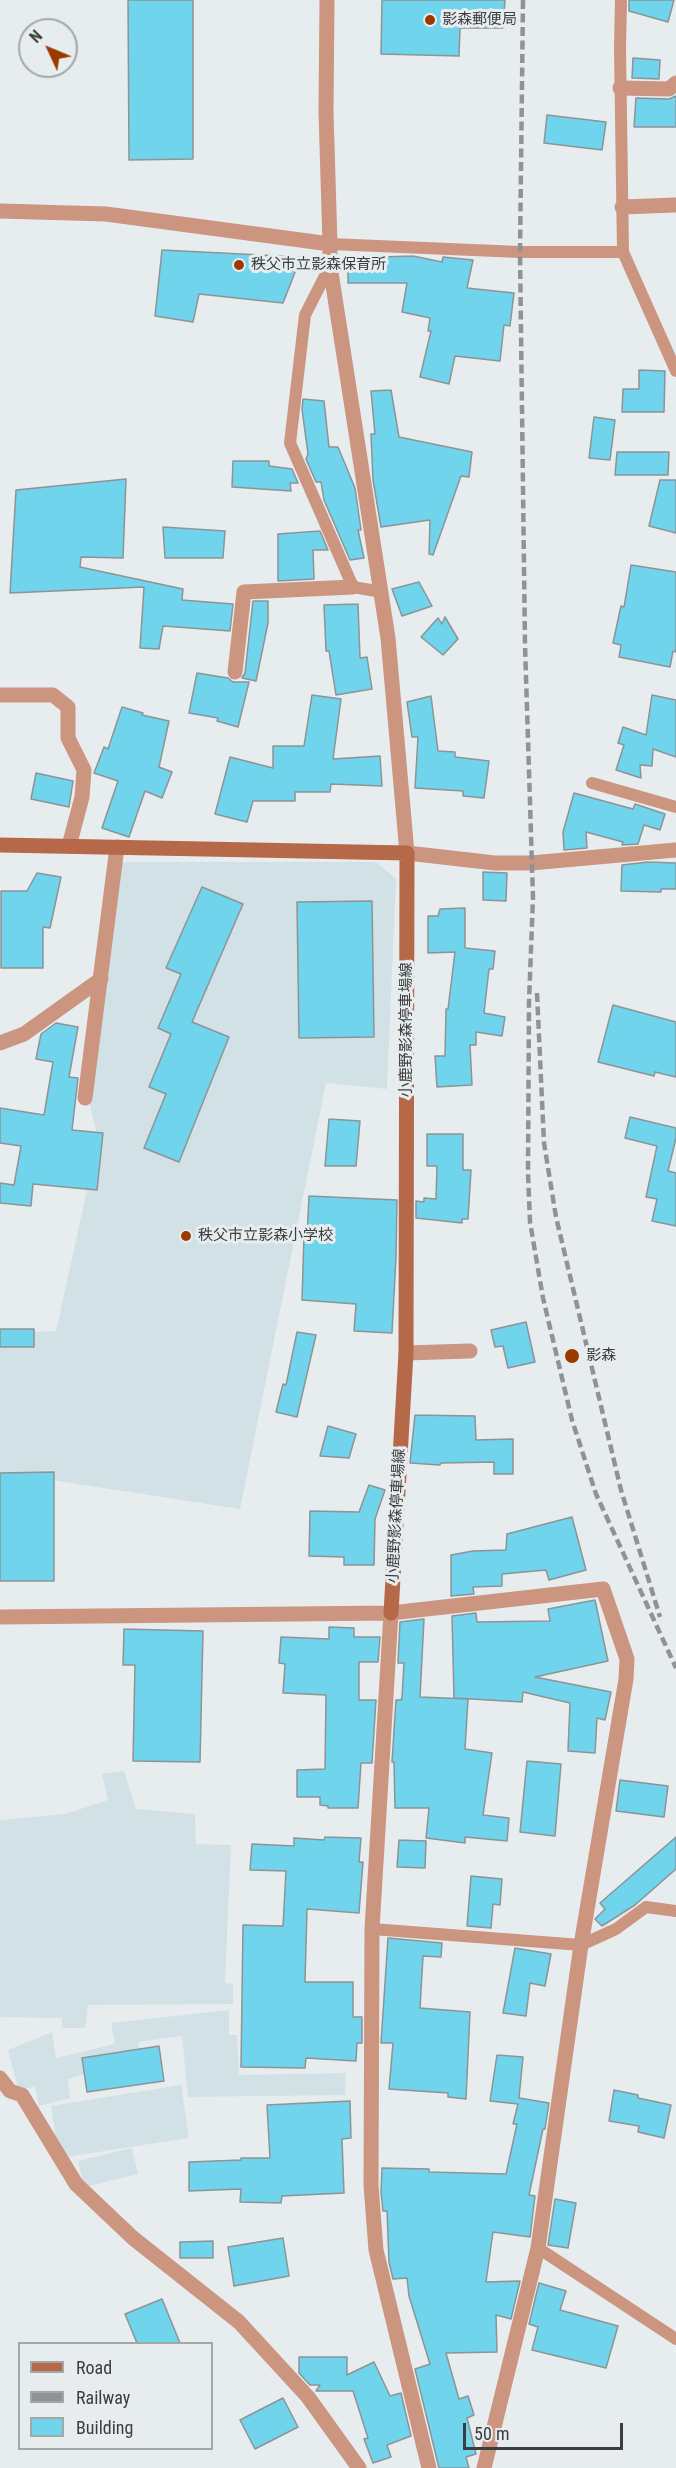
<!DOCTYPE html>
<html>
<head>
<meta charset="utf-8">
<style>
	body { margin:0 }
	#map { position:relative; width:676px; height:2468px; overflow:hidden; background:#e7edef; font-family:"Roboto Condensed",sans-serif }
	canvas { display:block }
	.legend { position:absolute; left:18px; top:2342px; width:195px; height:108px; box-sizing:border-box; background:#e7edef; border:2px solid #a2a7a8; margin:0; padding:8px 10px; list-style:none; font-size:18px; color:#3b3d3e }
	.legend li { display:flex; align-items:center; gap:12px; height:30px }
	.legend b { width:30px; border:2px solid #a2a7a8 }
	.north { position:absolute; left:18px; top:18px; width:60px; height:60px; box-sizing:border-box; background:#e7edef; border:2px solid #a2a7a8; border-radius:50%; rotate:314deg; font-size:16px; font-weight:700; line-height:24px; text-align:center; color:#3b3d3e }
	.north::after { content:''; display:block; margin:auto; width:21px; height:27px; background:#9d3900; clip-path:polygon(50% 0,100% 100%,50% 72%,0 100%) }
	.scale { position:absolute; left:463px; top:2423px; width:160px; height:27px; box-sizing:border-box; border:3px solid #3b3d3e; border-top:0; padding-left:8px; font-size:18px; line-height:21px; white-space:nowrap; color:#3b3d3e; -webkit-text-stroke:4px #e7edef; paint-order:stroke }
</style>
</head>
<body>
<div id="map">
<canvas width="676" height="2468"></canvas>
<ul class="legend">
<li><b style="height:8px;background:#b66949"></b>Road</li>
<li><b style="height:8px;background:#8f9394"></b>Railway</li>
<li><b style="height:16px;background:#6fd4ec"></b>Building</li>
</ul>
<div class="north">N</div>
<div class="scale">50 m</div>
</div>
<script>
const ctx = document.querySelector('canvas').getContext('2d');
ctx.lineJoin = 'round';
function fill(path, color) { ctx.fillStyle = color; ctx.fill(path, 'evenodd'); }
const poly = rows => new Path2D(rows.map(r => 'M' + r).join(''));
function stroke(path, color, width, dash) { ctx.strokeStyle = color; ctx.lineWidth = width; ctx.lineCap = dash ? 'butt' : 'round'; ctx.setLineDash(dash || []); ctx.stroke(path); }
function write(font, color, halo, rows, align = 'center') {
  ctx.font = font + ' "Roboto Condensed","Noto Sans JP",sans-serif'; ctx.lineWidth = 6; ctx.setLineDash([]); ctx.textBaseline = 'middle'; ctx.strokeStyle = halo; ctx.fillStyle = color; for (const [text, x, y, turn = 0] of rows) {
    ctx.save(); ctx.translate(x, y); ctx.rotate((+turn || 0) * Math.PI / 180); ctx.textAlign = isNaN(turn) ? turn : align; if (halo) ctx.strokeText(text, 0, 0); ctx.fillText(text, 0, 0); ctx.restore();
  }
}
fill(poly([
	[121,862,376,862,396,879,387,1089,326,1083,240,1509,0,1472,0,1333,56,1331,98,1140,88,1096],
	[124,1771,136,1809,195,1814,196,1844,231,1845,225,1983,233,1984,233,2004,88,2005,85,2028,62,2028,62,2018,0,2017,0,1820,65,1814,108,1800,102,1774],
	[229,2010,229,2035,237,2035,239,2075,346,2073,345,2095,188,2097,182,2036,138,2042,141,2058,68,2079,70,2098,39,2106,35,2086,19,2091,8,2050,52,2032,56,2058,115,2044,111,2023],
	[181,2085,189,2138,59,2158,51,2106],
	[132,2148,138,2174,84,2187,78,2161]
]), '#d2e1e5');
const building = poly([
	[128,0,193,0,193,159,129,160,128,0],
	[382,0,505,0,503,28,460,28,459,56,381,54,382,0],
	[629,0,674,0,668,22,629,11,629,0],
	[633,58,660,60,659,79,632,78,633,58],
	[676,96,676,127,634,127,636,98,669,99,676,96],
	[547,115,606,122,602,150,544,143,547,115],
	[162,250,301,257,283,303,199,294,193,322,155,316,162,250],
	[413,256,442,262,443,257,473,260,467,288,514,293,510,326,504,325,500,361,455,356,449,384,420,377,431,331,428,331,430,318,402,312,407,283,348,283,348,258,413,256],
	[639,370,665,371,664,412,622,412,623,389,639,389,639,370],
	[391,390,399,437,472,452,469,477,461,476,433,555,429,554,430,520,381,527,373,480,371,434,375,434,371,391,391,390],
	[303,399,324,401,329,447,338,447,355,488,361,530,358,530,364,558,350,560,324,500,321,482,316,482,306,459,308,454,302,409,303,399],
	[594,417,615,420,610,460,589,458,594,417],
	[617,452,669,452,668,475,615,475,617,452],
	[233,461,269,461,269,466,292,469,298,483,290,483,291,491,232,487,233,461],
	[126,479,123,558,81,557,80,567,183,589,182,600,233,604,230,631,163,626,159,649,140,648,144,587,10,593,16,490,126,479],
	[660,480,676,480,676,533,649,526,660,480],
	[163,527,225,531,223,558,165,558,163,527],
	[320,531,328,550,313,550,314,579,278,581,278,534,320,531],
	[631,565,676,572,676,652,673,651,670,667,619,657,621,645,613,643,621,606,624,607,631,565],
	[419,582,432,606,402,616,392,589,419,582],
	[253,601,268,601,268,623,256,681,242,678,245,673,253,601],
	[358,604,360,658,367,657,372,689,336,695,329,651,326,651,324,605,358,604],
	[445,617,458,639,443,655,421,637,438,618,442,624,445,617],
	[197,673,228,678,233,682,249,682,238,727,217,721,218,718,189,713,197,673],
	[312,695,341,699,333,759,380,756,382,786,331,784,330,792,295,792,295,801,253,801,247,822,215,814,230,757,273,768,273,746,304,746,312,695],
	[652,695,676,700,676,757,653,749,652,766,640,765,641,778,616,770,624,745,618,743,623,727,646,735,652,695],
	[431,696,438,751,455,752,455,757,489,761,484,798,463,796,463,791,415,788,418,737,412,737,407,702,431,696],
	[122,707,143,713,142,715,169,721,159,767,172,772,162,798,145,791,129,837,102,828,118,781,94,773,104,747,108,749,122,707],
	[36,773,73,781,69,807,31,799,36,773],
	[574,793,633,809,635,804,665,814,660,830,644,825,638,844,622,845,623,842,586,832,587,848,564,850,563,832,574,793],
	[648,862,676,863,676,889,661,889,661,892,621,891,622,865,648,862],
	[483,872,507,873,506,901,483,900,483,872],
	[37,873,61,877,50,928,43,927,43,968,1,968,1,891,27,891,37,873],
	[202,887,243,904,192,1022,229,1037,179,1162,144,1148,166,1094,149,1087,171,1034,158,1028,181,974,166,968,202,887],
	[372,901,374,1037,299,1038,297,902,372,901],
	[465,908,465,948,495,951,493,969,489,969,484,1013,505,1017,502,1036,476,1032,476,1045,470,1045,472,1085,437,1087,435,1056,445,1056,446,1009,448,1009,455,952,428,953,428,916,438,916,440,909,465,908],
	[613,1005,676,1022,676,1077,655,1072,654,1076,598,1062,613,1005],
	[56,1023,78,1027,69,1077,78,1078,72,1130,103,1133,97,1190,33,1184,31,1206,0,1203,0,1183,14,1185,21,1146,0,1143,0,1108,44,1115,53,1062,36,1059,41,1034,56,1023],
	[630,1117,676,1128,676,1138,668,1171,676,1173,676,1226,652,1221,657,1199,646,1197,657,1146,625,1138,630,1117],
	[329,1119,360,1121,356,1166,325,1166,329,1119],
	[427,1134,463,1134,463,1170,471,1170,468,1219,462,1219,462,1223,416,1218,416,1201,424,1202,424,1198,436,1199,437,1166,427,1166,427,1134],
	[309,1196,397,1200,396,1257,392,1333,354,1331,356,1304,302,1300,304,1235,307,1236,309,1196],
	[526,1322,535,1362,508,1368,503,1346,495,1347,491,1330,526,1322],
	[0,1329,34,1329,34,1347,0,1347,0,1329],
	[297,1332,316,1335,297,1417,276,1412,283,1384,286,1385,297,1332],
	[415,1415,475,1416,476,1440,513,1439,513,1474,494,1474,494,1462,441,1463,440,1465,410,1463,415,1415],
	[328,1426,356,1434,349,1458,320,1456,328,1426],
	[54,1472,54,1581,0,1581,0,1473,54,1472],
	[369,1485,385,1490,375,1519,374,1565,344,1565,344,1557,309,1556,310,1511,359,1512,369,1485],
	[572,1517,586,1570,549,1580,546,1570,502,1574,502,1586,473,1587,474,1594,451,1596,451,1555,473,1551,506,1550,507,1534,572,1517],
	[595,1600,608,1661,535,1677,611,1692,605,1720,597,1718,595,1753,568,1751,570,1703,523,1692,522,1702,454,1698,452,1616,476,1613,477,1622,550,1621,548,1609,595,1600],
	[424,1619,420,1697,468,1699,465,1749,492,1753,483,1815,509,1818,507,1841,465,1837,465,1843,426,1838,429,1808,395,1808,394,1762,392,1762,396,1700,401,1700,402,1697,404,1663,398,1663,400,1622,424,1619],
	[329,1627,354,1628,354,1637,380,1637,378,1662,359,1662,359,1700,376,1700,372,1763,361,1763,358,1808,328,1808,328,1806,320,1805,320,1797,297,1797,297,1770,325,1769,326,1695,283,1693,285,1664,279,1663,281,1637,329,1639,329,1627],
	[124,1629,203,1631,200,1762,133,1761,135,1665,123,1665,124,1629],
	[527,1761,561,1764,555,1836,520,1832,527,1761],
	[620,1780,668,1786,664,1817,616,1811,620,1780],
	[325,1837,361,1838,359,1862,363,1862,359,1913,307,1909,305,1982,353,1982,353,2017,362,2017,362,2043,357,2043,356,2061,306,2058,305,2068,241,2067,243,1925,283,1926,286,1871,250,1870,252,1844,294,1846,294,1838,324,1840,325,1837],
	[676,1837,676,1869,635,1905,602,1926,595,1919,605,1909,600,1903,676,1837],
	[399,1840,426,1841,425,1868,397,1867,399,1840],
	[471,1876,502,1879,500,1905,493,1904,491,1928,467,1926,471,1876],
	[388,1938,442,1943,441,1957,423,1956,420,2008,470,2012,466,2099,448,2097,448,2093,389,2089,393,2043,381,2043,388,1938],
	[515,1948,551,1954,545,1986,530,1983,526,2016,503,2013,515,1948],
	[159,2046,164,2081,87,2092,82,2058,159,2046],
	[497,2055,523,2057,519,2098,549,2103,545,2129,543,2129,529,2195,535,2196,530,2237,493,2232,486,2282,520,2281,511,2319,496,2315,497,2352,446,2353,459,2399,468,2396,474,2415,467,2418,476,2454,466,2457,469,2468,439,2468,415,2369,430,2364,409,2296,407,2278,393,2279,389,2262,387,2211,383,2211,381,2192,382,2168,429,2169,429,2172,506,2174,517,2124,513,2124,518,2104,490,2101,497,2055],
	[614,2090,638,2095,638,2098,671,2105,664,2138,638,2132,639,2126,609,2121,614,2090],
	[350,2101,351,2138,342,2139,344,2193,282,2196,281,2203,240,2202,241,2189,189,2191,189,2162,241,2160,241,2158,270,2158,267,2105,350,2101],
	[555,2199,576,2203,568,2248,548,2245,555,2199],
	[283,2238,289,2276,234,2286,228,2247,283,2238],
	[213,2241,213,2258,180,2258,180,2242,213,2241],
	[539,2283,566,2291,560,2310,618,2326,606,2368,532,2350,538,2327,529,2324,539,2283],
	[162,2299,180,2343,137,2343,125,2314,162,2299],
	[299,2357,347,2357,347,2375,374,2362,390,2396,401,2393,411,2436,387,2445,391,2457,373,2463,364,2439,368,2438,353,2391,316,2391,320,2385,310,2385,299,2373,299,2357],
	[283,2398,298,2427,255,2449,240,2420,283,2398]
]);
fill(building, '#6fd4ec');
stroke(building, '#8e9395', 1.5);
stroke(poly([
	[621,0,620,48,623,252,676,371],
	[330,244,520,252,623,252],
	[330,266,305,315,290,443,353,587,382,592],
	[592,783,676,807],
	[372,1929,581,1945,616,1929,646,1907,676,1911],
	[538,2248,676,2339]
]), '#cb9580', 12);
stroke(poly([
	[620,88,669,89,676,83],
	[622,207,676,205],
	[0,211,106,214,330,244,330,266,388,638,407,853,495,863,531,863,676,850],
	[235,672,244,592,353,587],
	[0,695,53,695,68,707,68,738,84,770,82,797,69,846],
	[0,1043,24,1034,101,979],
	[85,1098,117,847],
	[406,1353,470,1351],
	[391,1613,372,1929,371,2185,376,2250,429,2468],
	[0,1617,391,1613,603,1589,627,1659,626,1679,581,1945,538,2248,484,2468],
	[0,2078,10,2091,22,2095,76,2184,133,2238,239,2322,308,2397,359,2468]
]), '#cb9580', 15);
stroke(poly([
	[327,0,326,112,330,244]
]), '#cb9580', 15);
stroke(poly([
	[0,845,407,853,406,1353,391,1613]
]), '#b66949', 15);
stroke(poly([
	[523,0,520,252,525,645,533,897,529,1002,528,1173,530,1222,543,1298,572,1420,596,1494,676,1668],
	[537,993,544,1143,556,1217,621,1490,660,1617]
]), '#8f9394', 4.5, [9, 4.5]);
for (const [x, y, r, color] of [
	[430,20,6,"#9d3900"],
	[239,265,6,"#9d3900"],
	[186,1236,6,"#9d3900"],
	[572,1356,8,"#9d3900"]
]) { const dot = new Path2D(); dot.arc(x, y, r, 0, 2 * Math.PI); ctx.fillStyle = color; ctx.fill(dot); stroke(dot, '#e7edef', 2); }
write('15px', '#3b3d3e', '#e7edef', [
	["影森郵便局",442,20],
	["秩父市立影森保育所",251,265],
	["秩父市立影森小学校",198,1236],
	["影森",586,1356]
], 'left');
write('15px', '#3b3d3e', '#e7edef', [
	["小鹿野影森停車場線",407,1030,-90],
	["小鹿野影森停車場線",397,1516,-87]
]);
</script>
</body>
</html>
